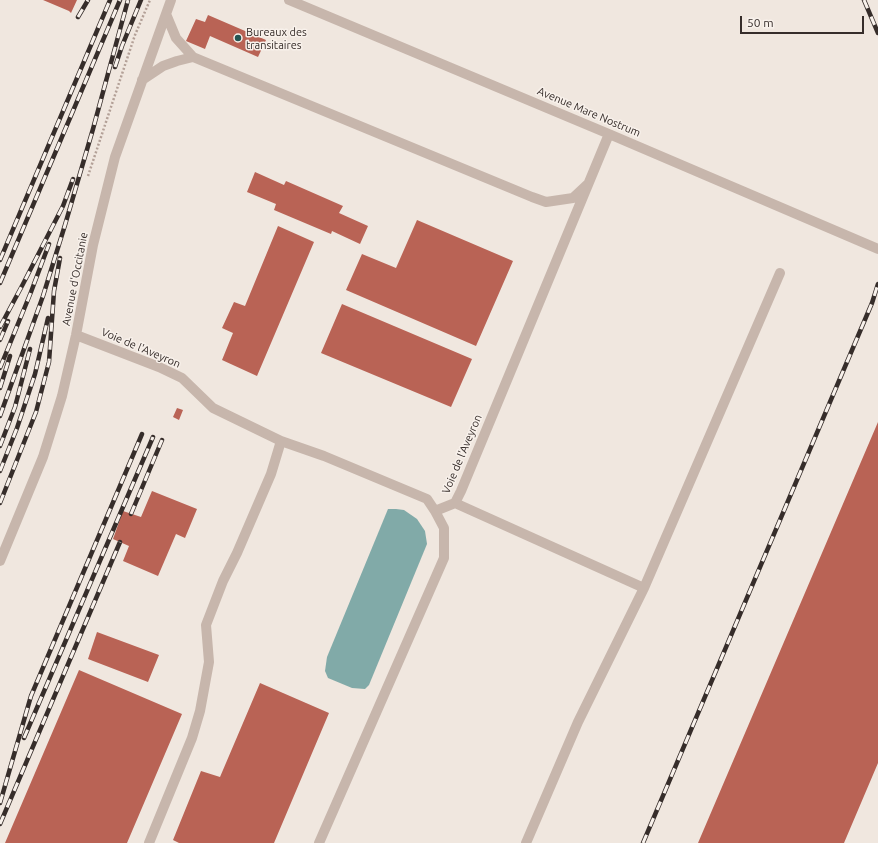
<!DOCTYPE html>
<html>
<head>
<meta charset="utf-8">
<style>
	body { margin:0 }
	#map { position:relative; width:878px; height:843px; overflow:hidden; background:#f0e7df; font-family:Ubuntu,sans-serif }
	canvas { display:block }
	.scale { position:absolute; left:740px; top:16px; width:124px; height:18px; box-sizing:border-box; border:2px solid #362d2a; border-top:0; padding-left:5px; font-size:12px; line-height:14px; white-space:nowrap; color:#362d2a; -webkit-text-stroke:3px #f8f1eb; paint-order:stroke }
</style>
</head>
<body>
<div id="map">
<canvas width="878" height="843"></canvas>
<div class="scale">50 m</div>
</div>
<script>
const ctx = document.querySelector('canvas').getContext('2d');
ctx.lineJoin = 'round';
function fill(path, color) { ctx.fillStyle = color; ctx.fill(path, 'evenodd'); }
const poly = rows => new Path2D(rows.map(r => 'M' + r).join(''));
function stroke(path, color, width, dash) { ctx.strokeStyle = color; ctx.lineWidth = width; ctx.lineCap = dash ? 'butt' : 'round'; ctx.setLineDash(dash || []); ctx.stroke(path); }
function write(font, color, halo, rows, align = 'center') {
  ctx.font = font + ' Ubuntu,sans-serif'; ctx.lineWidth = 3; ctx.setLineDash([]); ctx.textBaseline = 'middle'; ctx.strokeStyle = halo; ctx.fillStyle = color; for (const [text, x, y, turn = 0] of rows) {
    ctx.save(); ctx.translate(x, y); ctx.rotate((+turn || 0) * Math.PI / 180); ctx.textAlign = isNaN(turn) ? turn : align; if (halo) ctx.strokeText(text, 0, 0); ctx.fillText(text, 0, 0); ctx.restore();
  }
}
fill(poly([
	[388,509,396,509,404,510,417,519,425,531,427,544,369,685,365,689,352,688,328,678,325,671,327,657]
]), '#81aaa8');
fill(poly([
	[43,0,77,0,71,13,69,11],
	[208,15,266,40,258,57,210,36,205,49,186,41,196,19,205,22],
	[255,172,284,185,286,181,343,206,339,213,368,226,360,244,332,231,331,234,274,210,276,204,247,192],
	[417,220,513,261,476,346,346,290,362,254,396,268],
	[278,226,314,242,257,376,222,360,233,333,222,328,234,302,245,306],
	[342,304,472,359,451,407,321,353],
	[177,408,183,410,179,420,173,417],
	[878,422,878,763,844,843,698,843],
	[152,491,197,509,185,538,176,534,158,576,123,561,129,546,113,539,123,511,141,517],
	[97,632,159,655,148,682,88,659],
	[79,670,182,714,127,843,5,843],
	[260,683,329,713,274,843,179,843,173,840,201,771,220,777]
]), '#b96355');
stroke(poly([
	[88,176,135,35,150,0]
]), '#b3a097', 2.5, [2, 2]);
stroke(poly([
	[289,0,609,134,878,249],
	[166,14,176,38,193,57,532,197,546,202,573,198,588,184],
	[142,80,163,66,177,61,193,57],
	[76,335,159,367,182,378,213,408,281,441,324,456,427,499,435,511,444,528,444,558,319,843],
	[455,503,644,588],
	[435,511,455,503,461,491,609,134],
	[0,561,43,457,62,396,76,335,93,245,115,157,166,14,171,0],
	[149,843,192,738,200,711,209,662,206,625,223,581,237,553,271,474,281,441],
	[526,843,578,722,644,588,780,273]
]), '#c7b6ac', 10);
const rail = poly([
	[864,0,878,33],
	[78,17,88,0],
	[115,67,122,46,141,0],
	[0,260,110,0],
	[0,283,120,0],
	[0,327,23,284,63,206,73,179],
	[0,340,8,321],
	[0,368,31,292,49,244],
	[0,388,10,356],
	[0,416,43,296,65,225,93,129,128,0],
	[0,446,15,407,30,349],
	[0,471,17,428,35,374,48,318],
	[0,503,36,412,49,362,54,291,60,258],
	[131,514,162,440],
	[24,738,153,437],
	[0,803,31,696,142,434],
	[0,824,120,542],
	[643,843,872,303,878,284]
]);
stroke(rail, '#362d2a', 4.5);
stroke(rail, '#f8f1eb', 3, [9]);
for (const [x, y, r, color] of [
	[238,38,4,"#245452"]
]) { const dot = new Path2D(); dot.arc(x, y, r, 0, 2 * Math.PI); ctx.fillStyle = color; ctx.fill(dot); stroke(dot, '#f8f1eb', 1.5); }
write('11px', '#362d2a', '#f8f1eb', [
	["Bureaux des",246,32],
	["transitaires",246,45]
], 'left');
write('11px', '#362d2a', '#f8f1eb', [
	["Avenue Mare Nostrum",589,112,23],
	["Avenue d'Occitanie",75,279,-79],
	["Voie de l'Aveyron",141,348,23],
	["Voie de l'Aveyron",462,454,-67]
]);
</script>
</body>
</html>
